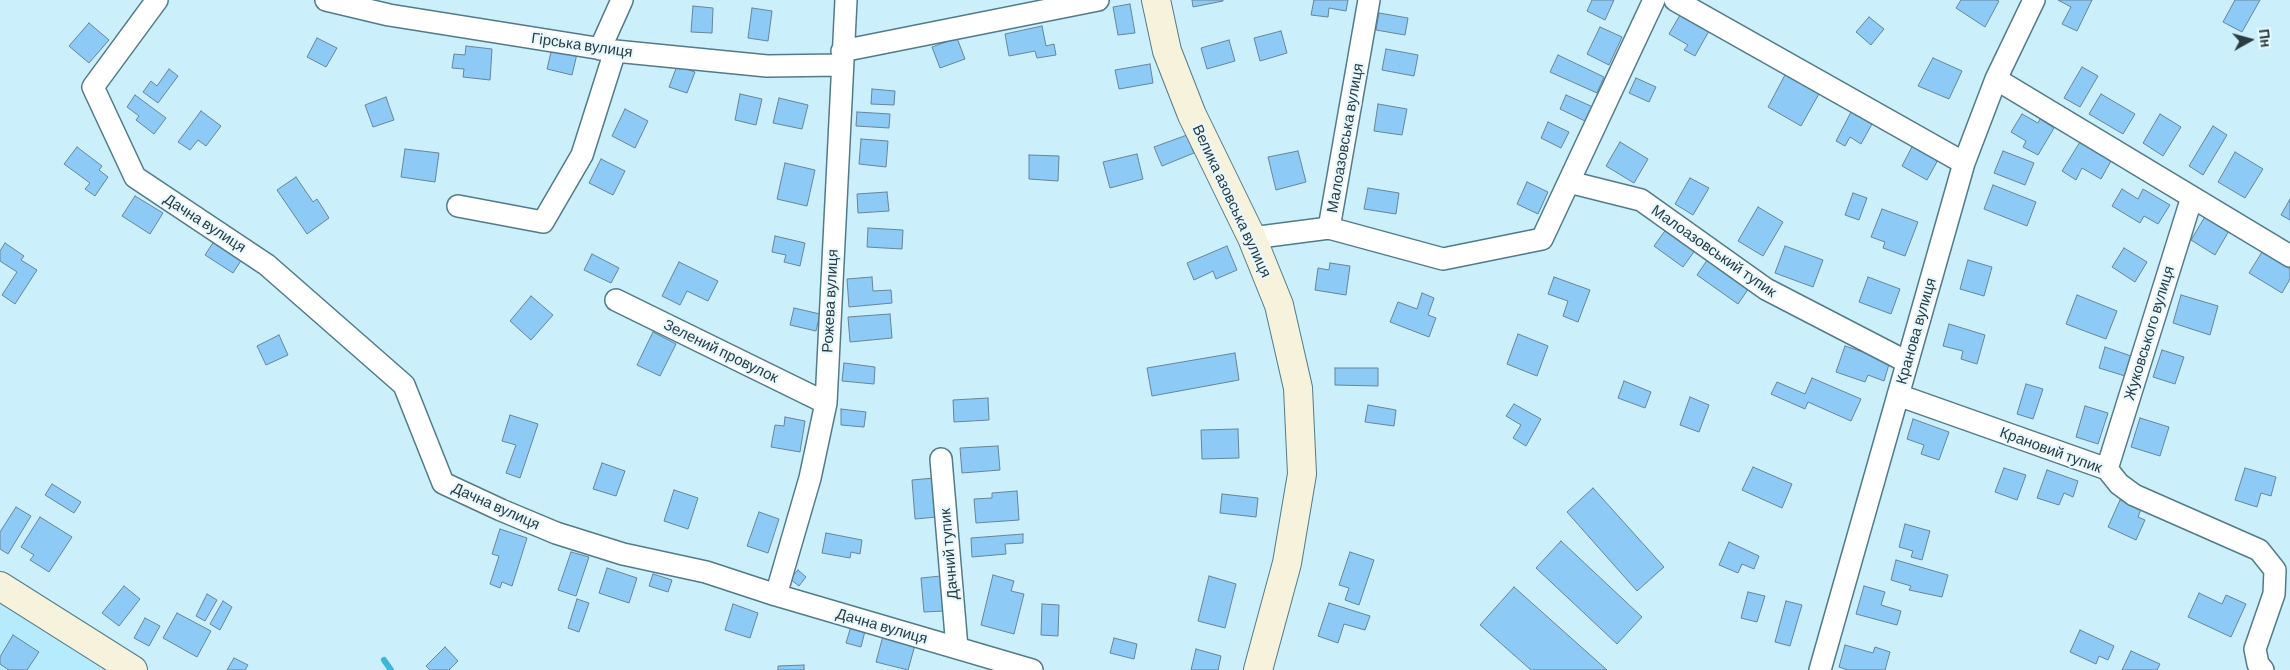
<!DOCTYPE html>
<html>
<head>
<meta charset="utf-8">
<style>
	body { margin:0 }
	#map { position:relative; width:2290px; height:670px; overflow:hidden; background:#cbeffb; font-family:Barlow,sans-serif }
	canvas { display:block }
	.north { position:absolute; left:2225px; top:15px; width:50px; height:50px; -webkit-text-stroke:4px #e7f9ff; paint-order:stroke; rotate:83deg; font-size:14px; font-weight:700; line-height:20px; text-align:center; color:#2a3c42 }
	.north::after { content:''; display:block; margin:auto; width:18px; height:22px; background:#2a3c42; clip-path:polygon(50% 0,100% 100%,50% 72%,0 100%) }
</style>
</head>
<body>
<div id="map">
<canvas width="2290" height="670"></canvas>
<div class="north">Пн</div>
</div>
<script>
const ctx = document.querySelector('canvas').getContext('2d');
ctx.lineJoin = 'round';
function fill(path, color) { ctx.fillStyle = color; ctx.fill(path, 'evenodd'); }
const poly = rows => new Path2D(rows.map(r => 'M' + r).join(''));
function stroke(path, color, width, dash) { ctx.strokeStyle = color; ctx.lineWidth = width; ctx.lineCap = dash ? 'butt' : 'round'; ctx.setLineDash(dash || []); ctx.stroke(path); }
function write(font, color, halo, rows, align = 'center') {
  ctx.font = font + ' Barlow,sans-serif'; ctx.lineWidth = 4.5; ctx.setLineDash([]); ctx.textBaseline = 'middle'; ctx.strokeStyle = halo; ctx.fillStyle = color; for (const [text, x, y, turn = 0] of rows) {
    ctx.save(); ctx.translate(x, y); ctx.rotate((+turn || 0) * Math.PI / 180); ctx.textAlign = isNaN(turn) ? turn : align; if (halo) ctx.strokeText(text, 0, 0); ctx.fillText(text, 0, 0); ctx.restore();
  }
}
fill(poly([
	[0,601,110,670,0,670]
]), '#b5ebfd');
stroke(poly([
	[384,660,391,670]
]), '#3ab7d9', 6);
const building = poly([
	[1192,0,1223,0,1223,1,1193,7,1192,0],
	[1314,0,1348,0,1346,11,1329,8,1328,17,1311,15,1314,0],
	[1592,0,1614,0,1605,20,1587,11,1592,0],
	[1961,0,1996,0,1999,1,1985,27,1956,8,1961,0],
	[2092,0,2077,31,2062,24,2071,7,2058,0,2092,0],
	[2235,0,2260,0,2242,32,2223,22,2235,0],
	[1130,4,1135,33,1118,35,1113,7,1130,4],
	[693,6,713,8,712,33,691,32,693,6],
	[752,8,772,11,768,41,748,38,752,8],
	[1379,13,1408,18,1405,35,1376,30,1379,13],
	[1680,15,1709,31,1695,56,1684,50,1688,45,1669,34,1680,15],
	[1869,17,1884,29,1871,45,1856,32,1869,17],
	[89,23,109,40,89,63,69,46,89,23],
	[1042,26,1046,46,1054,44,1056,55,1037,58,1035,51,1009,56,1005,34,1042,26],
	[1600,27,1622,37,1609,65,1587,54,1600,27],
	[1281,31,1287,53,1260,61,1254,38,1281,31],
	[317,38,337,48,326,67,307,57,317,38],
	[957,38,965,59,940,68,932,47,957,38],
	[1229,40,1235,61,1207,69,1201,48,1229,40],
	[466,46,492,49,490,80,463,77,464,69,452,68,454,54,465,55,466,46],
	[552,48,577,54,572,75,547,69,552,48],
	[1386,49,1418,55,1414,76,1382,70,1386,49],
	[1558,55,1604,77,1597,93,1550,72,1558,55],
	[1933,58,1962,71,1949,99,1918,86,1933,58],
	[1150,64,1153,83,1119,89,1115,70,1150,64],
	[677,66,695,72,687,93,669,87,677,66],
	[2082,67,2098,76,2080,107,2064,98,2082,67],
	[169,69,178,76,158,103,143,92,151,81,157,86,169,69],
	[1786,73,1820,92,1801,126,1768,107,1786,73],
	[1636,78,1656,87,1649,102,1629,93,1636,78],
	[872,89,895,91,894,105,871,104,872,89],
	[740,94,762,99,756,125,735,120,740,94],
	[2101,94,2135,114,2123,134,2089,114,2101,94],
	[135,95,166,118,154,134,136,120,139,116,127,107,135,95],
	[1566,95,1593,107,1587,122,1560,109,1566,95],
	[386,97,394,120,373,127,365,105,386,97],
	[779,98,808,105,802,129,773,123,779,98],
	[1378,104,1407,109,1402,135,1374,131,1378,104],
	[625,109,648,121,635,148,612,136,625,109],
	[201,111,221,126,206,146,198,140,190,150,178,142,201,111],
	[857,112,890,114,889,128,856,126,857,112],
	[1851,112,1872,124,1861,144,1850,137,1845,146,1836,141,1851,112],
	[2022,114,2038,123,2040,119,2054,128,2038,155,2023,147,2026,141,2011,132,2022,114],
	[2160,114,2181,127,2163,156,2143,143,2160,114],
	[1548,122,1569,132,1561,148,1541,138,1548,122],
	[2213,126,2227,135,2203,175,2189,166,2213,126],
	[1187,135,1194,153,1162,166,1154,147,1187,135],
	[861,139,888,141,886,167,859,164,861,139],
	[1620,142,1648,159,1634,183,1606,166,1620,142],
	[2080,142,2111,161,2101,179,2082,168,2076,180,2062,171,2080,142],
	[1914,143,1939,158,1927,180,1902,166,1914,143],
	[77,147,102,166,99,170,108,177,95,196,85,189,90,183,64,164,77,147],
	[405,149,439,153,435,182,401,177,405,149],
	[1298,151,1306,182,1276,190,1268,157,1298,151],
	[2003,151,2034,163,2025,185,1994,173,2003,151],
	[2235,152,2263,169,2245,198,2218,182,2235,152],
	[1137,154,1143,179,1110,188,1103,162,1137,154],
	[1029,155,1059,156,1058,181,1029,179,1029,155],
	[601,159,625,171,613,195,589,183,601,159],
	[785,163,815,170,807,206,777,199,785,163],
	[296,177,313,202,317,199,329,218,307,234,277,190,296,177],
	[1690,178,1709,188,1693,215,1675,204,1690,178],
	[1527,182,1548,192,1538,214,1517,204,1527,182],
	[1993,185,2036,202,2027,226,1984,209,1993,185],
	[1368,188,1399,193,1396,214,1364,209,1368,188],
	[2122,189,2138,199,2143,189,2170,205,2158,224,2144,216,2140,223,2112,206,2122,189],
	[887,192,889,211,858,213,857,194,887,192],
	[1853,193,1867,198,1859,220,1845,215,1853,193],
	[135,196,163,213,150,234,122,216,135,196],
	[2290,199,2290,220,2281,215,2290,199],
	[1758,207,1783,222,1763,256,1738,241,1758,207],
	[1882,209,1918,222,1905,256,1883,248,1885,242,1871,237,1882,209],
	[2206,215,2230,229,2215,255,2191,240,2206,215],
	[868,228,903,230,902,249,867,247,868,228],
	[1667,228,1696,249,1683,267,1654,246,1667,228],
	[775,236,805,243,800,266,784,262,786,255,772,252,775,236],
	[216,238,244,256,233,273,205,255,216,238],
	[5,243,24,256,21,260,37,270,15,304,2,295,17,272,0,261,0,251,5,243],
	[1227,246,1237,270,1216,279,1213,271,1194,280,1187,263,1227,246],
	[1785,246,1823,260,1813,287,1775,273,1785,246],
	[2124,248,2147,262,2135,282,2112,267,2124,248],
	[2262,252,2290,269,2290,279,2282,293,2249,273,2262,252],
	[592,254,619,268,611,283,584,270,592,254],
	[1710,256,1751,285,1738,304,1697,275,1710,256],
	[1968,260,1992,267,1984,296,1960,289,1968,260],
	[679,262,718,281,708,301,687,291,680,305,662,296,679,262],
	[1330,263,1350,266,1346,295,1315,290,1318,268,1329,270,1330,263],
	[872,277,873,291,891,290,892,303,849,307,847,279,872,277],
	[1554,277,1590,290,1578,322,1563,316,1568,301,1548,294,1554,277],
	[1868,277,1900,289,1891,314,1859,302,1868,277],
	[1422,293,1434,298,1428,315,1436,318,1429,337,1390,322,1398,302,1417,309,1422,293],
	[2077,295,2117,311,2106,339,2066,324,2077,295],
	[2181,295,2218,306,2210,335,2173,323,2181,295],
	[531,296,553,315,531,340,510,321,531,296],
	[794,308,820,314,816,331,790,325,794,308],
	[890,314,892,338,850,342,848,317,890,314],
	[1949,324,1985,335,1977,364,1961,359,1963,351,1943,346,1949,324],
	[653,332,676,344,660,376,637,365,653,332],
	[1518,334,1548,346,1537,376,1507,364,1518,334],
	[279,335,288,355,266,365,257,346,279,335],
	[1845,346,1890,361,1884,381,1868,375,1865,382,1836,372,1845,346],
	[2105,347,2131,356,2125,376,2099,368,2105,347],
	[2162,350,2184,357,2175,384,2153,377,2162,350],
	[1235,353,1239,380,1152,396,1147,368,1235,353],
	[844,363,875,367,874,384,842,381,844,363],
	[1335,368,1378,368,1378,386,1335,385,1335,368],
	[1812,378,1861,399,1851,421,1808,402,1805,409,1771,394,1777,382,1805,394,1812,378],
	[1624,381,1651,392,1645,408,1618,398,1624,381],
	[2026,384,2043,389,2033,419,2017,414,2026,384],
	[1690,397,1709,405,1699,432,1680,425,1690,397],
	[988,398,989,420,954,422,953,400,988,398],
	[1514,404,1541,419,1526,446,1513,438,1521,425,1506,416,1514,404],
	[1368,405,1396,410,1394,426,1365,422,1368,405],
	[2085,406,2108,413,2098,444,2076,437,2085,406],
	[841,409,866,412,864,427,841,425,841,409],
	[510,415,538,424,520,478,506,473,516,445,502,441,510,415],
	[785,417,805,421,800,452,771,447,775,425,784,426,785,417],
	[2140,418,2169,427,2160,456,2131,447,2140,418],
	[1913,419,1949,432,1939,460,1921,454,1924,445,1907,439,1913,419],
	[1238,429,1239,458,1202,459,1201,430,1238,429],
	[998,446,1000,470,962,473,960,448,998,446],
	[602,463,625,471,616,496,593,489,602,463],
	[1753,467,1792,484,1782,508,1742,490,1753,467],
	[2004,468,2026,475,2017,500,1995,492,2004,468],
	[2245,468,2276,477,2271,496,2261,493,2257,507,2235,500,2245,468],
	[2047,470,2078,481,2073,497,2064,493,2059,505,2037,498,2047,470],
	[934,478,937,517,915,519,912,480,934,478],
	[52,484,81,502,74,513,45,495,52,484],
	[1593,488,1664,567,1637,591,1567,512,1593,488],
	[674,490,698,498,688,529,664,521,674,490],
	[1017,491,1019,520,976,523,974,499,992,498,992,493,1017,491],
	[1222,494,1258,498,1256,517,1220,513,1222,494],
	[2120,500,2141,509,2138,517,2145,520,2136,540,2108,527,2120,500],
	[16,507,31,516,8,554,0,549,0,532,16,507],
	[759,512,779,519,768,553,747,546,759,512],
	[40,517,72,537,49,572,30,560,34,555,21,547,40,517],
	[1905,524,1930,531,1922,560,1911,557,1913,551,1899,547,1905,524],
	[500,529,527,538,512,586,502,582,500,588,490,584,499,556,492,554,500,529],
	[826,533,862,540,860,554,851,552,850,558,822,553,826,533],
	[1023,534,1023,543,1005,544,1006,554,972,557,971,538,1023,534],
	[1561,541,1642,617,1617,644,1536,568,1561,541],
	[1729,542,1759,556,1754,569,1742,564,1738,573,1719,565,1729,542],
	[571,552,589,557,576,596,558,590,571,552],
	[1350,552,1374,560,1359,605,1345,600,1349,588,1339,585,1350,552],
	[1896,560,1948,575,1942,597,1909,590,1911,586,1891,580,1896,560],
	[607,568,637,578,629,603,599,593,607,568],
	[798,570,806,577,799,586,790,579,798,570],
	[653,574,672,580,668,592,649,586,653,574],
	[993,575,1014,581,1011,591,1024,594,1014,634,981,625,993,575],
	[941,576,944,611,924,612,921,578,941,576],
	[1209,576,1236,584,1225,628,1198,621,1209,576],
	[124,586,140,599,119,626,102,613,124,586],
	[1864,586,1885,592,1881,605,1901,611,1897,625,1856,614,1864,586],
	[1514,587,1607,670,1531,670,1480,625,1514,587],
	[1748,592,1765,596,1757,622,1741,618,1748,592],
	[2199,593,2222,604,2226,595,2246,604,2231,637,2188,617,2199,593],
	[207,594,217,600,205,621,196,616,207,594],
	[577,599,589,603,579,632,568,628,577,599],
	[223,601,232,607,220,630,210,624,223,601],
	[1786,601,1802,605,1790,646,1775,642,1786,601],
	[1329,603,1370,616,1365,630,1344,624,1338,643,1318,636,1329,603],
	[733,604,758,613,750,638,725,630,733,604],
	[1042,604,1059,605,1058,636,1041,635,1042,604],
	[177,613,211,631,197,657,163,638,177,613],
	[145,618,160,626,149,646,134,638,145,618],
	[852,623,866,627,861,647,846,643,852,623],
	[2080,630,2114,646,2108,660,2099,656,2096,664,2070,652,2080,630],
	[13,635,39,652,27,670,9,670,0,664,0,657,13,635],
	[883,636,915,645,908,670,876,662,883,636],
	[1114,638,1137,644,1134,659,1110,653,1114,638],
	[1845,645,1873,653,1875,647,1890,652,1885,670,1848,670,1839,667,1845,645],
	[445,647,458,661,449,670,430,670,426,666,445,647],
	[1196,649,1221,656,1218,670,1191,670,1196,649],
	[2131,651,2160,664,2157,670,2122,670,2131,651],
	[234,658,248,665,245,670,227,670,234,658],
	[804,665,804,670,778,670,778,666,804,665]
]);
fill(building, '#8dcaf5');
stroke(building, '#66859c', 1);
const street = poly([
	[157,0,93,87,135,177,267,265,404,385,443,483,501,510,556,533,623,554,706,572,776,595,1032,670],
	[326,0,389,15,615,51,767,66,841,65],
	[1675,0,1964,163],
	[600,49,622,0],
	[842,51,1098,0],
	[1996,79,2290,256],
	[1569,182,1641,200,1766,289,1907,362],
	[458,206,543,222,582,155,615,51],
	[1329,228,1369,0],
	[1252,238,1329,228,1443,259,1542,239,1654,0],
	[616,300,826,403],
	[1898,395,2107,469,2119,484,2134,495,2259,550,2275,570,2274,594,2255,649,2258,664,2263,670],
	[941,459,957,648],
	[2107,469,2192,197],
	[776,595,810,478,826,403,846,0],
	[1820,670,1964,163,1996,79,2034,0]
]);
const secondary = poly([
	[1156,0,1167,51,1192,115,1252,238,1279,305,1298,388,1302,474,1287,563,1258,670],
	[0,586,133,670]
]);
stroke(street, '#527b89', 24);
stroke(secondary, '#527b89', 30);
stroke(street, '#fff', 21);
stroke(secondary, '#f6f2db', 28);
write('15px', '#2a3c42', '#e7f9ff', [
	["Гірська вулиця",582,45,8],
	["Малоазовська вулиця",1345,138,-80],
	["Велика азовська вулиця",1232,201,65],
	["Дачна вулиця",205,223,33],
	["Малоазовський тупик",1714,251,35],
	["Рожева вулиця",830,301,-87],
	["Кранова вулиця",1916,331,-74],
	["Жуковського вулиця",2149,333,-73],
	["Зелений провулок",721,351,26],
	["Крановий тупик",2051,450,20],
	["Дачна вулиця",496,506,24],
	["Дачний тупик",949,554,-95],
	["Дачна вулиця",882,626,16]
]);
</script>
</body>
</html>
